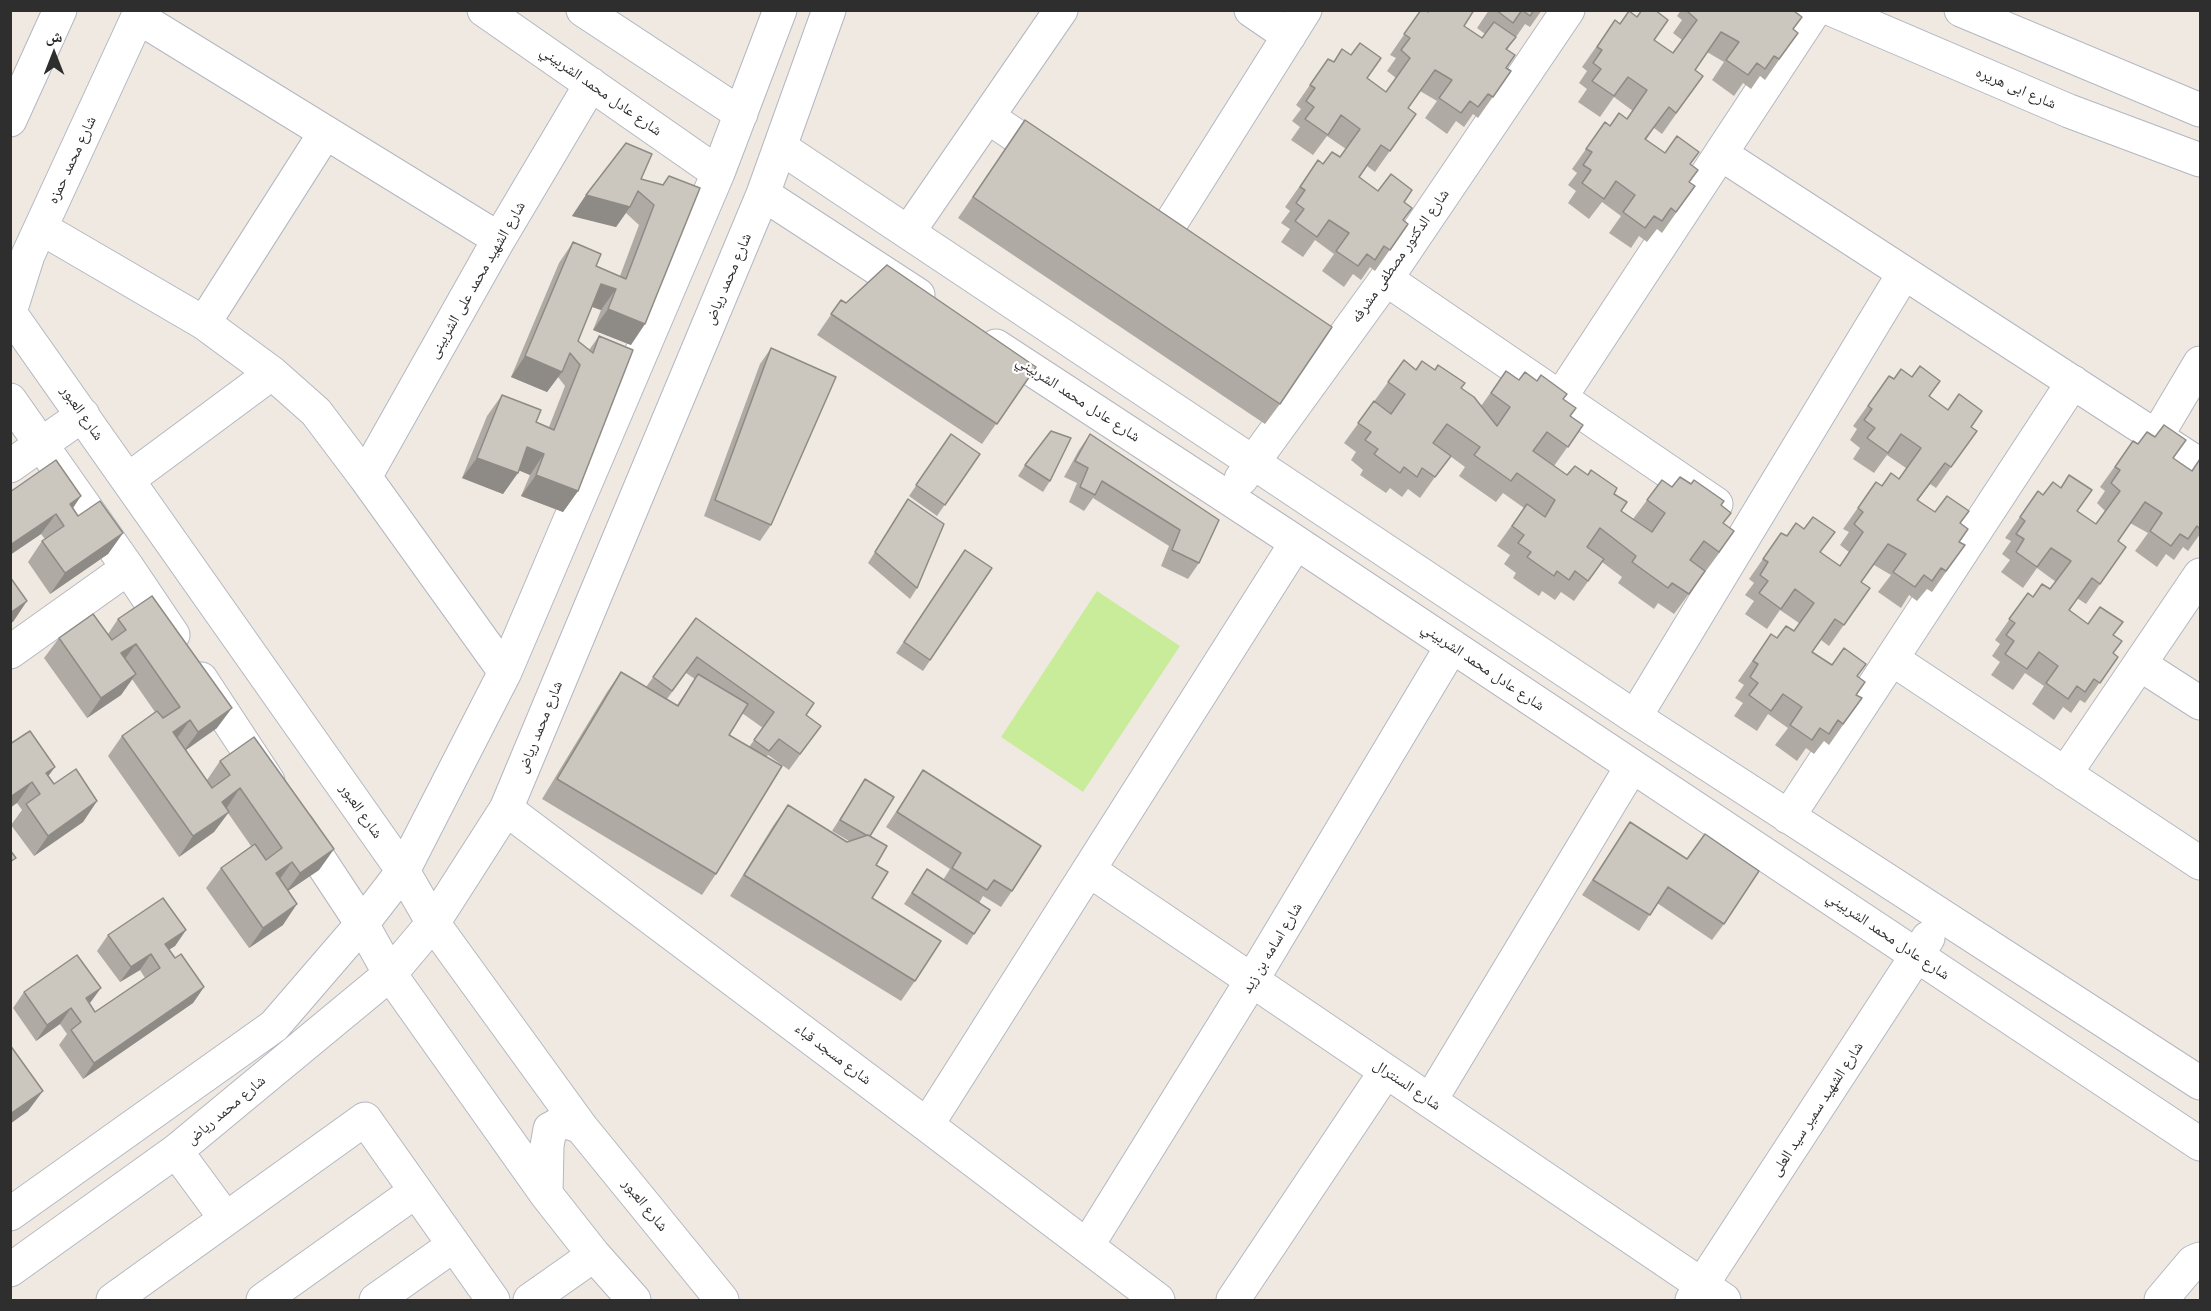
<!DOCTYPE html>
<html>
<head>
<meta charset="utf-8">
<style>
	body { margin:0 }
	#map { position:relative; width:2211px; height:1311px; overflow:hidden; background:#efe9e1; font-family:Quicksand,"Noto Naskh Arabic",sans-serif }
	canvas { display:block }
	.frame { position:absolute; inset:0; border:12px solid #2e2e2e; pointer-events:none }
	.north { position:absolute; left:24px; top:24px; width:60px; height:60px; -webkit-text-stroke:4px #fff; paint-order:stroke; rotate:0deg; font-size:16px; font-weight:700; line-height:24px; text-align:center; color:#2e2e2e }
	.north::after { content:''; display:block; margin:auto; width:21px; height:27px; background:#2e2e2e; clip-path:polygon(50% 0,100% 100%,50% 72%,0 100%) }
</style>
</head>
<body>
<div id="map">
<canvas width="2211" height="1311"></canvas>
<div class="frame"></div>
<div class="north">ش</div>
</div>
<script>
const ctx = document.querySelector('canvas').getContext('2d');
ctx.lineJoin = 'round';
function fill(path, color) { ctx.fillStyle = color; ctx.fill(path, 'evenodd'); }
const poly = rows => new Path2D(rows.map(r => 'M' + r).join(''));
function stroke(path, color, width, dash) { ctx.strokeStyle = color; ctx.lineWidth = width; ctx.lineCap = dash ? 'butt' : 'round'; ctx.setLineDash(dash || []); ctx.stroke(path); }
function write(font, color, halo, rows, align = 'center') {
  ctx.font = font + ' Quicksand,"Noto Naskh Arabic",sans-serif'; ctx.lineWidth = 4.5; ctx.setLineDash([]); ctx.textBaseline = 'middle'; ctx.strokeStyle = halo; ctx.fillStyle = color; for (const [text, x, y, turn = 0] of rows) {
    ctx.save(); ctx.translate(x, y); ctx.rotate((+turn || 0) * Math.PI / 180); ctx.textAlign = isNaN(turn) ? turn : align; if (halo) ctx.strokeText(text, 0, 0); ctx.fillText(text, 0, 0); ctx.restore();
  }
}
fill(poly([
	[1097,591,1180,646,1083,792,1001,737]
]), '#c9ec9a');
const minor = poly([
	[484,10,718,173],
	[583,10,741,114],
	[1251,10,1289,36],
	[1833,10,2069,111,2200,160],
	[1961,10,2200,110],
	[138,17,499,239],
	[988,117,1052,160],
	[10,120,60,10],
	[780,147,1635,717,2200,1083],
	[1721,154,2200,465],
	[763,194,918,295],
	[41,228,204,323,272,373,316,412,365,477,505,672],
	[909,231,1061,10],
	[1164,234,1305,10],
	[1386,279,1716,504],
	[10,312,28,255,141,10],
	[10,313,403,871,433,923,581,1127,722,1300],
	[204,323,325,133],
	[996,346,1285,535,2200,1144],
	[1560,398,1815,10],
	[10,400,128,568,173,635],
	[2156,437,2200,363],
	[10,466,83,415],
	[365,477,499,239,591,84],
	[129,479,272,373],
	[1241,479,1386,279,1568,10],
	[10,652,128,568],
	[1892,659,2200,863],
	[2141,665,2200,703],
	[201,679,268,781],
	[1635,717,1904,273],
	[2065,774,2200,575],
	[506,809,927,1125,1158,1300],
	[1788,817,2073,382],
	[298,827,362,924,390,974,546,1194,594,1255,634,1300],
	[1089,870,1724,1300],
	[1430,1101,1632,766],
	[927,1125,1296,543],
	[176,1151,226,1219],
	[546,1194,547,1146,550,1129,565,1121,581,1127],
	[10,1214,274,1026,362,924,403,871,505,672,718,173,780,10],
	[1087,1246,1252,980,1452,646],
	[10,1270,176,1151,390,974,433,923,506,809,763,194,829,10],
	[113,1300,365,1119,493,1300],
	[263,1300,416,1191],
	[376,1300,454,1245],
	[530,1300,594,1255],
	[1233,1300,1386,1071],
	[1692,1300,1928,938],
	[2161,1300,2193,1262,2200,1259]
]);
stroke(minor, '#b4b7c1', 35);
stroke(minor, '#fff', 33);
fill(poly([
	[1421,10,1428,12,1464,26,1482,38,1485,34,1477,28,1489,10,1542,10,1530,27,1525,24,1507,50,1506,68,1511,71,1478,118,1473,114,1464,127,1456,121,1447,134,1425,118,1437,101,1420,91,1408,108,1416,114,1375,172,1367,166,1359,178,1378,191,1404,202,1403,221,1408,224,1375,271,1370,267,1361,280,1353,274,1344,287,1322,271,1334,254,1315,240,1303,257,1281,242,1290,229,1281,223,1290,211,1285,207,1318,160,1323,164,1340,157,1346,149,1327,136,1313,155,1291,140,1300,127,1292,121,1301,109,1296,105,1328,59,1367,78,1386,92,1396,78,1387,71,1396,58,1390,55],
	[1681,10,1794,10,1793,30,1798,33,1765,80,1760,76,1751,89,1743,83,1734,96,1712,80,1724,62,1707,52,1695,70,1703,76,1662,134,1654,128,1646,140,1665,153,1690,164,1689,182,1695,186,1662,233,1657,229,1647,242,1639,236,1631,248,1609,233,1621,216,1602,202,1589,219,1568,203,1576,191,1568,185,1577,173,1572,169,1605,122,1610,126,1627,119,1633,111,1614,97,1600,117,1578,102,1587,89,1579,83,1587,71,1582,67,1615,20,1620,24,1654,40,1673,53,1682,40,1673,33,1682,20,1677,16],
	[1025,120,1280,404,1265,424,958,218],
	[641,179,663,185,631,345,593,330,601,310,592,307,578,341,589,350,599,336,578,491,563,512,521,496,530,475,519,470,503,494,462,478,487,416,502,395,536,422,549,427,565,386,558,377,547,392,511,377,559,263,573,242,596,266,620,276,639,225,626,213,616,227,572,216,586,195],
	[841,300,846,303,1036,367,982,444,817,335],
	[771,348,771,525,760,541,704,516,760,364],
	[1404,360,1416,370,1461,388,1481,406,1506,371,1519,380,1563,399,1571,416,1583,425,1554,466,1567,475,1614,494,1621,511,1633,519,1662,480,1672,487,1721,505,1723,523,1720,552,1674,614,1658,603,1654,609,1618,583,1622,577,1602,562,1574,601,1561,592,1555,600,1542,591,1539,596,1513,578,1516,573,1504,564,1510,555,1497,546,1524,508,1503,493,1496,502,1459,476,1465,467,1450,456,1420,498,1408,489,1402,497,1390,488,1386,493,1360,475,1363,470,1351,460,1356,452,1344,443],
	[1889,376,1929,396,1977,431,1936,488,1930,484,1918,500,1935,512,1960,523,1959,542,1965,545,1932,592,1927,589,1917,601,1909,595,1901,608,1878,592,1891,575,1874,565,1861,582,1870,588,1829,646,1821,640,1812,652,1832,665,1857,676,1856,695,1862,698,1829,745,1824,741,1814,754,1806,748,1797,761,1775,745,1788,728,1768,714,1757,731,1734,716,1743,703,1735,698,1744,685,1738,681,1771,634,1777,638,1794,631,1799,623,1780,610,1767,629,1745,614,1754,601,1745,595,1754,583,1749,579,1781,533,1820,552,1840,566,1849,552,1840,545,1849,532,1843,529,1876,482,1881,486,1899,479,1906,468,1887,455,1874,473,1853,459,1860,448,1850,440,1857,429,1853,426],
	[951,434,980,454,937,516,909,496],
	[1090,434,1219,520,1199,563,1188,579,1161,566,1169,546,1093,498,1084,511,1069,502,1077,483,1064,477,1079,450],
	[2133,441,2138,444,2173,458,2192,471,2200,459,2200,534,2188,551,2183,547,2174,560,2166,554,2157,567,2135,551,2148,533,2130,523,2118,541,2126,547,2086,604,2077,598,2069,611,2088,624,2114,635,2122,641,2113,653,2118,657,2085,703,2080,700,2071,713,2063,707,2054,720,2032,704,2044,686,2025,673,2013,690,1991,675,2000,662,1992,656,2000,644,1995,640,2028,593,2033,597,2050,589,2056,582,2037,568,2023,588,2001,572,2010,560,2002,554,2011,541,2005,538,2038,491,2043,495,2061,488,2077,511,2096,524,2105,511,2097,503,2105,491,2100,487],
	[1025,465,1050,481,1043,492,1018,476],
	[10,492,73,508,78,516,123,533,108,554,50,594,28,562,42,541,45,539,41,534,10,555],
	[908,499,917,588,910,599,868,563],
	[965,550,992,568,923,671,896,653],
	[696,618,806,715,821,726,789,770,768,755,766,757,716,874,702,895,542,799,607,692,621,672,646,687],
	[686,673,695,679,677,705,667,699],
	[742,713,763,728,749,747,729,735],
	[118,619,217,728,186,750,207,780,220,761,334,849,319,870,288,891,283,925,249,948,206,888,221,868,251,846,228,813,214,832,179,857,108,756,122,736,155,712,132,679,121,695,87,718,44,658,59,638,108,634],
	[10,744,55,767,48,776,54,784,97,801,83,822,34,856,11,825,22,810,17,803],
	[923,770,1012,891,1001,907,983,896,979,903,974,934,967,945,904,904,927,869,943,880,950,869,886,827],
	[865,779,870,836,876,865,872,898,915,981,901,1001,730,896,773,826,788,805,847,842,849,841,832,831],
	[1630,822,1724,924,1712,940,1657,903,1639,931,1582,895],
	[186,930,175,946,169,950,175,958,204,987,193,1003,83,1079,59,1045,67,1034,60,1024,36,1041,13,1008,24,992,89,1004,95,1012,145,978,140,970,120,982,97,951,108,935]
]), '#afaba4');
fill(poly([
	[586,195,630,207,616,227,572,216],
	[601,284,616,289,601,310,587,305],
	[608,309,645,324,631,345,593,330],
	[525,356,562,372,547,392,511,377],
	[527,447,544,454,530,475,513,468],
	[477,458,518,473,503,494,462,478],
	[1945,463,1930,484,1903,520,1917,500],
	[536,475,578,491,563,512,521,496],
	[81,496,67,517,70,504],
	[56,514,41,534,10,555,10,545],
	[123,533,108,554,50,594,65,573],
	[27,601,13,622,10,623,10,613],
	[136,644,121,664,121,653],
	[136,674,121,695,87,718,101,698],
	[232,708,217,728,183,752,198,732],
	[190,720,175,741,173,732],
	[55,767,40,787,46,773],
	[32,782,17,803,10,808,10,797],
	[240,788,226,809,222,802],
	[97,801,83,822,34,856,48,836],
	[229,812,214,832,179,857,193,836],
	[334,849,319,870,285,893,300,873],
	[292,862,277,883,276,873],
	[297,904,283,925,249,948,263,928],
	[186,930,175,946,153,959,165,944],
	[151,954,140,970,120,982,131,967],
	[204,987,193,1003,83,1079,94,1063],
	[101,988,90,1003,86,998],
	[71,1008,60,1024,36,1041,47,1025],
	[43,1091,28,1111,10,1124,10,1114]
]), '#8e8b86');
const building = poly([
	[1421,10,1426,10,1428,12,1429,10,1474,10,1464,26,1482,38,1494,22,1516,37,1506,49,1515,55,1506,68,1511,71,1493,97,1488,94,1478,107,1470,101,1461,113,1439,98,1452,80,1435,70,1408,108,1416,114,1390,151,1381,145,1359,177,1378,191,1391,174,1412,190,1404,202,1412,208,1403,220,1408,224,1390,250,1384,246,1375,260,1367,254,1358,266,1336,251,1349,233,1329,220,1317,237,1295,221,1304,209,1296,203,1305,190,1300,187,1318,160,1323,164,1332,152,1340,157,1360,129,1341,115,1328,135,1305,119,1314,107,1306,101,1315,88,1310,85,1328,59,1334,62,1342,49,1351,55,1360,43,1381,58,1367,78,1386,92,1410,58,1401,50,1410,38,1404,34,1421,10],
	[1496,10,1522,10,1513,23,1496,10],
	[1522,10,1534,10,1530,16,1522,10],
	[1642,10,1655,10,1668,20,1654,40,1673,53,1697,20,1688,12,1689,10,1794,10,1794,11,1802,17,1793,29,1798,33,1779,59,1774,56,1765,69,1757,63,1748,75,1726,60,1739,42,1721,32,1695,70,1703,76,1676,113,1669,107,1645,139,1665,153,1677,136,1699,152,1690,164,1698,170,1689,182,1695,186,1676,212,1671,208,1662,221,1654,216,1645,228,1623,212,1635,195,1616,181,1604,199,1582,183,1591,170,1583,165,1592,152,1586,149,1605,122,1610,126,1619,113,1627,119,1647,90,1628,77,1614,96,1592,81,1601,69,1593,63,1602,50,1597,47,1615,20,1620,24,1629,11,1637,17,1642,10],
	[1025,120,1332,327,1280,404,973,197,1025,120],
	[626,143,652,154,641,179,663,185,669,176,700,188,645,324,608,309,616,289,601,284,578,341,593,353,599,336,633,350,578,491,536,475,544,454,527,447,518,473,477,458,502,395,541,410,536,422,554,430,580,365,570,353,562,372,525,356,573,242,601,254,596,266,626,279,654,205,638,191,630,207,586,195,626,143],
	[887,265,1036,367,997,424,831,314,841,300,846,303,887,265],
	[771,348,836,377,771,525,715,500,771,348],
	[1404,360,1416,370,1422,361,1435,370,1438,365,1465,383,1461,388,1474,397,1497,426,1510,407,1491,393,1506,371,1519,380,1525,372,1537,381,1541,375,1567,394,1563,399,1576,408,1570,416,1583,425,1568,447,1547,432,1533,451,1567,475,1575,466,1588,475,1591,470,1617,488,1614,494,1627,502,1621,511,1652,532,1665,513,1647,500,1662,480,1672,487,1680,477,1691,484,1694,480,1724,501,1721,505,1731,513,1723,523,1734,531,1719,552,1704,541,1690,560,1705,571,1689,594,1672,583,1668,588,1632,562,1636,556,1600,528,1587,547,1604,559,1588,581,1575,571,1569,580,1557,571,1554,576,1527,557,1531,552,1518,543,1524,535,1512,526,1527,504,1545,517,1555,500,1517,473,1511,481,1474,455,1480,447,1447,424,1433,443,1451,456,1435,477,1422,468,1417,477,1404,467,1400,473,1374,454,1378,449,1365,440,1371,432,1358,423,1374,401,1391,414,1405,394,1388,382,1404,360],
	[1920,366,1940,381,1929,396,1948,410,1959,394,1982,411,1971,427,1977,431,1951,467,1945,463,1917,500,1935,512,1947,496,1969,511,1960,523,1968,529,1959,542,1965,545,1946,571,1941,568,1932,581,1924,575,1915,587,1893,572,1906,554,1888,544,1861,582,1870,588,1844,625,1835,619,1812,652,1832,665,1844,648,1866,664,1857,676,1865,682,1856,695,1862,698,1843,724,1838,720,1829,734,1820,728,1812,740,1790,725,1802,707,1783,694,1771,711,1749,695,1758,683,1750,677,1758,664,1753,661,1771,634,1777,638,1786,626,1794,631,1814,603,1795,589,1781,609,1759,593,1768,581,1760,575,1768,562,1763,559,1781,533,1787,536,1796,523,1804,529,1813,517,1835,532,1820,552,1840,566,1863,532,1854,524,1863,512,1858,508,1876,482,1882,486,1891,473,1899,479,1921,448,1901,434,1888,453,1867,438,1875,428,1864,420,1872,409,1868,406,1889,376,1894,379,1901,369,1912,377,1920,366],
	[2164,425,2186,440,2173,458,2192,471,2200,459,2200,529,2197,526,2188,539,2180,534,2171,546,2150,531,2162,513,2145,502,2118,541,2126,547,2100,584,2092,578,2069,610,2088,624,2100,607,2123,622,2113,635,2122,641,2113,653,2118,657,2100,683,2094,679,2085,692,2077,686,2068,699,2046,683,2058,666,2039,652,2027,669,2005,654,2014,641,2006,635,2015,623,2009,619,2028,593,2033,597,2042,584,2050,589,2071,561,2051,548,2037,567,2016,552,2024,539,2016,534,2025,521,2020,517,2038,491,2043,495,2053,482,2061,488,2069,475,2092,490,2077,511,2096,524,2120,491,2111,483,2120,470,2115,467,2133,441,2138,444,2147,432,2155,437,2164,425],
	[1051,431,1071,438,1050,481,1025,465,1051,431],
	[951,434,980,454,945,505,916,485,951,434],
	[1090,434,1219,520,1199,563,1172,550,1180,530,1102,481,1095,495,1080,487,1088,468,1075,461,1090,434],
	[56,460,81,496,70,504,78,516,100,501,123,533,65,573,42,541,64,526,56,514,10,545,10,492,56,460],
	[908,499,944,524,917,588,875,552,908,499],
	[965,550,992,568,930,660,904,642,965,550],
	[10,577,27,601,10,613,10,577],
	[152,596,232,708,198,732,190,720,173,732,212,788,230,775,220,761,254,737,334,849,300,873,292,862,276,873,297,904,263,928,221,868,255,844,266,860,282,848,240,788,222,802,229,812,193,836,122,736,157,711,163,718,180,707,136,644,121,653,136,674,101,698,59,638,93,614,112,640,126,630,118,619,152,596],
	[696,618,814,703,806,715,821,726,800,754,779,739,769,751,754,740,774,712,697,657,672,691,653,677,696,618],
	[621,672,678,706,698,674,748,704,729,735,782,766,716,874,557,779,621,672],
	[30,731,55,767,46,773,54,784,76,769,97,801,48,836,26,804,40,794,32,782,10,797,10,744,30,731],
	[923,770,1041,846,1012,891,994,880,987,890,952,868,961,853,897,812,923,770],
	[865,779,894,797,870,836,868,835,866,835,840,820,865,779],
	[788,805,847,842,868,835,887,846,876,865,888,872,872,898,941,941,915,981,744,875,788,805],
	[1630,822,1687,859,1705,834,1759,871,1724,924,1668,887,1650,915,1593,880,1630,822],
	[10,850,16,858,10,862,10,850],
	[927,869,990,910,974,934,912,893,927,869],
	[163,898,186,930,165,944,175,958,181,954,204,987,94,1063,71,1030,81,1022,71,1008,47,1025,24,992,77,955,101,988,86,998,95,1012,160,968,151,954,131,967,108,935,163,898],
	[10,1045,43,1091,10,1114,10,1045]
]);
fill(building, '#cbc7bf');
stroke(building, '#8e8b86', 1.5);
write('15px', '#2e2e2e', '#fff', [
	["شارع ابى هريره",2016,88,23],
	["شارع عادل محمد الشربيني",601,91,35],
	["شارع محمد حمزه",72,160,-65],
	["شارع الدكتور مصطفى مشرفه",1400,256,-55],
	["شارع محمد رياض",728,279,-67],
	["شارع الشهيد محمد على الشربينى",477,280,-60],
	["شارع عادل محمد الشربيني",1078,399,33],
	["شارع العبور",82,413,55],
	["شارع عادل محمد الشربيني",1483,667,34],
	["شارع محمد رياض",540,727,-68],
	["شارع العبور",361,811,55],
	["شارع عادل محمد الشربيني",1888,936,34],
	["شارع اسامه بن زيد",1272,948,-59],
	["شارع مسجد قباء",833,1054,37],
	["شارع السنترال",1407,1085,34],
	["شارع الشهيد سمير سيد العلى",1817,1109,-57],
	["شارع محمد رياض",226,1110,-40],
	["شارع العبور",645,1205,51]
]);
</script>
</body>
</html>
